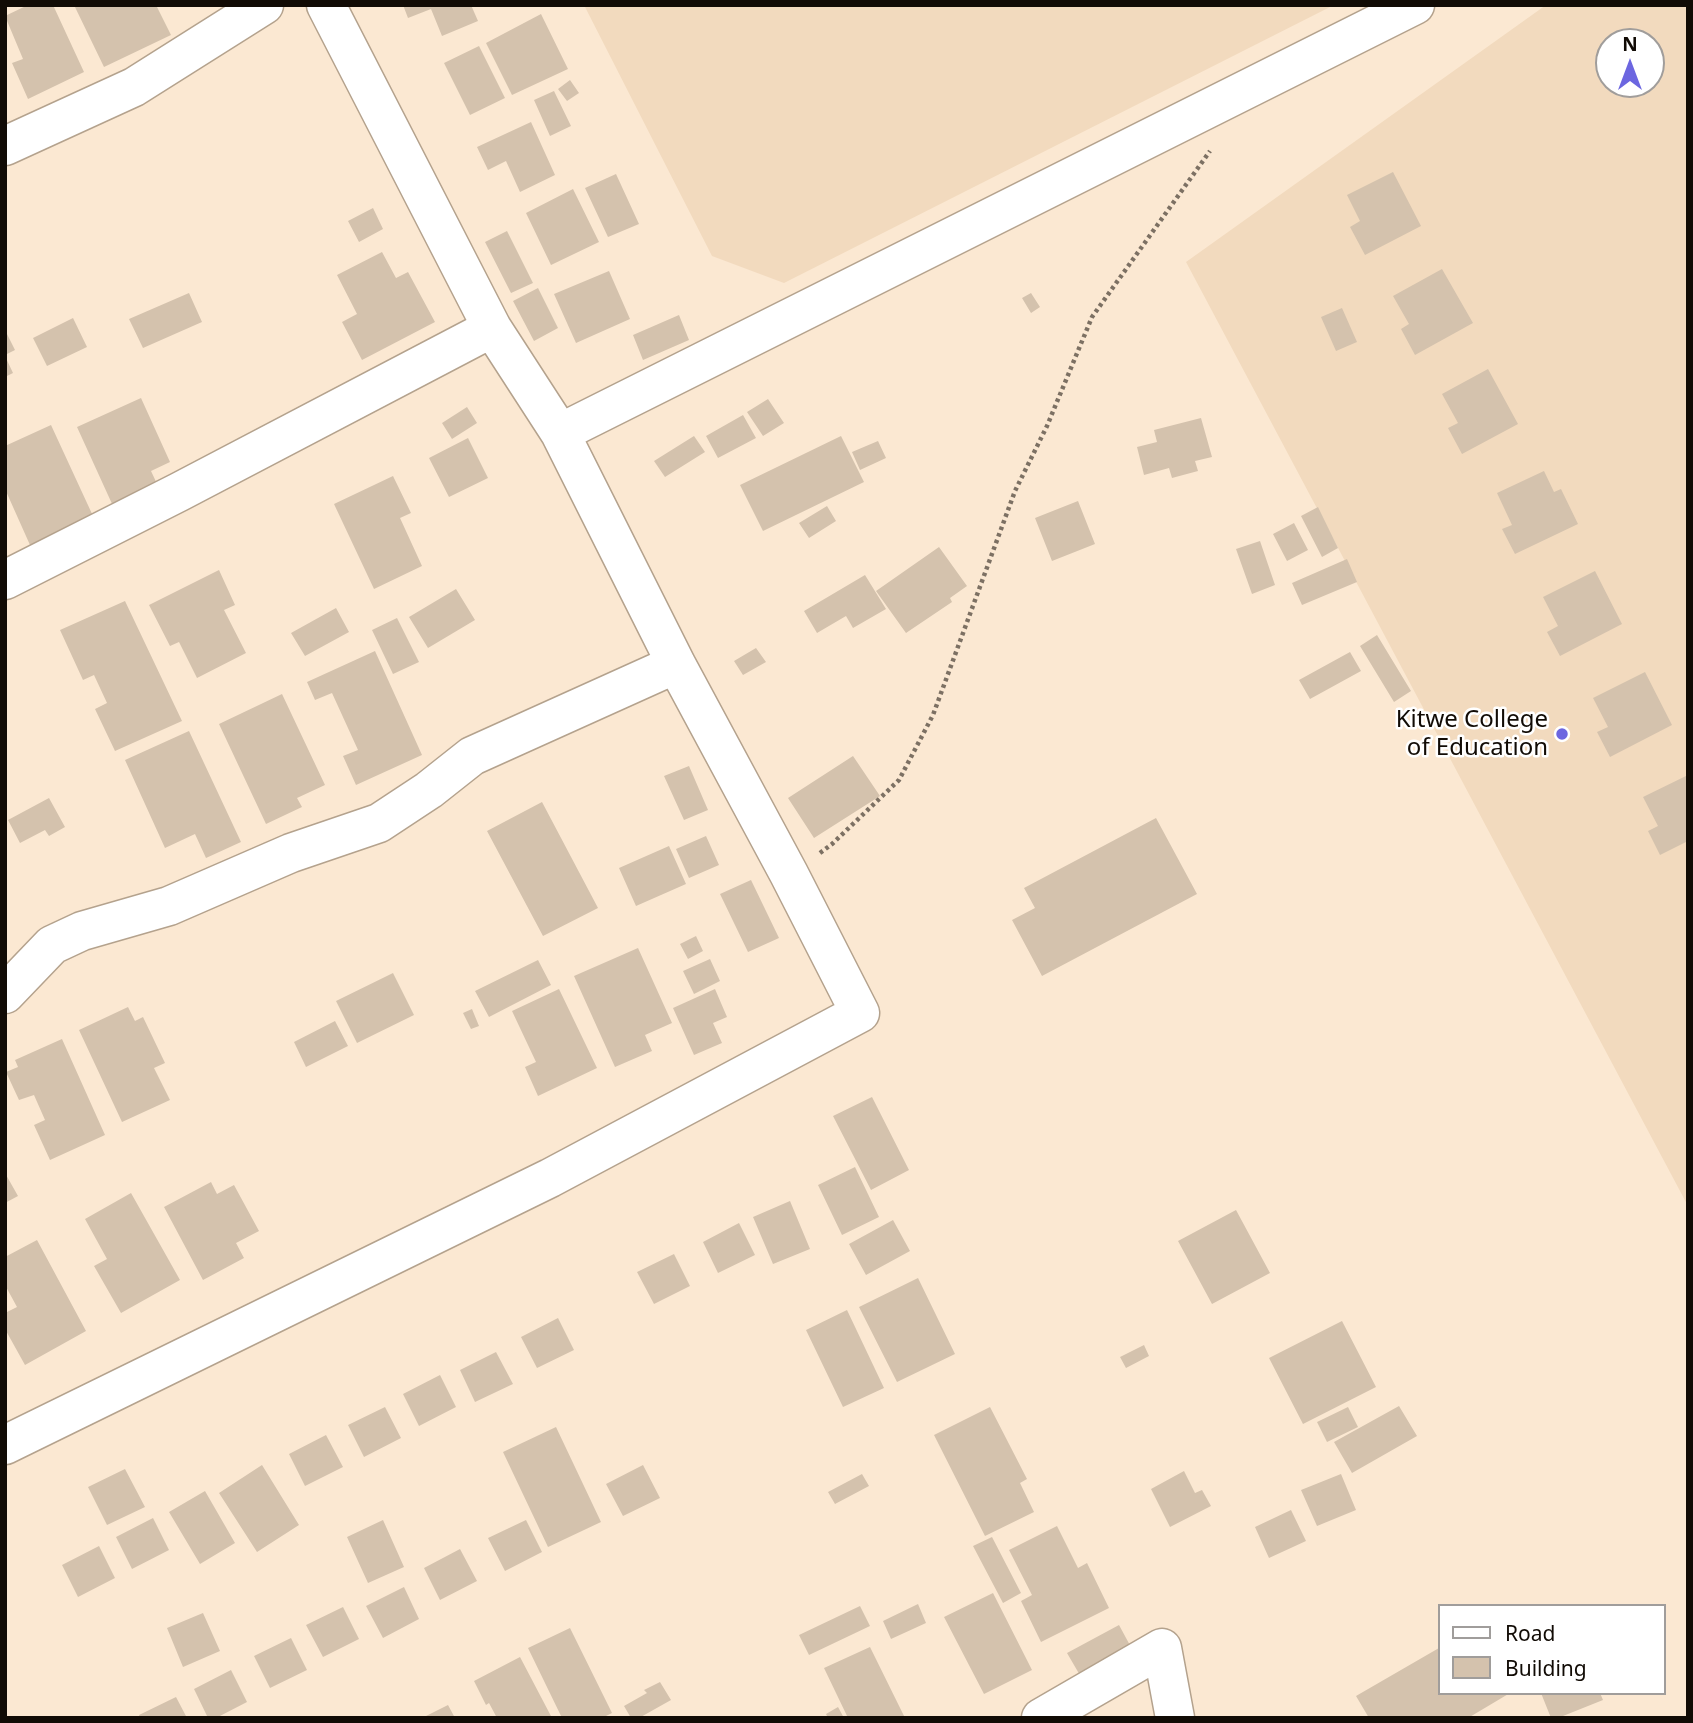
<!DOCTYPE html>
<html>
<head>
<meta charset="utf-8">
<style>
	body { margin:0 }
	#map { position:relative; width:1693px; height:1723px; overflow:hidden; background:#fbe8d2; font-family:"Noto Sans",sans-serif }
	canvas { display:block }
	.frame { position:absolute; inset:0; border:7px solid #110b05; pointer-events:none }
	.legend { position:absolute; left:1438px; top:1604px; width:228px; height:91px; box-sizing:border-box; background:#fff; border:2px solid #a09d9b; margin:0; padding:9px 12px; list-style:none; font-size:21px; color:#110b05 }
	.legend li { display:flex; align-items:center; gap:14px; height:35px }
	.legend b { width:35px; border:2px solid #a09d9b }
	.north { position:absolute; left:1595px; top:28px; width:70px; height:70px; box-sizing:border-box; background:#fff; border:2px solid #a09d9b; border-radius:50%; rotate:0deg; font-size:19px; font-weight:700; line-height:28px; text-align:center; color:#110b05 }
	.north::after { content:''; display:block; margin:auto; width:24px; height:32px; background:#6c66e0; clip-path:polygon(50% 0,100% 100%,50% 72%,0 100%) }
</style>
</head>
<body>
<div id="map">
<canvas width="1693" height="1723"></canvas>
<div class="frame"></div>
<ul class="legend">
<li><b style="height:9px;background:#fff"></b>Road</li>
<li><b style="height:19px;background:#d4c2ad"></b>Building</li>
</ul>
<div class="north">N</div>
</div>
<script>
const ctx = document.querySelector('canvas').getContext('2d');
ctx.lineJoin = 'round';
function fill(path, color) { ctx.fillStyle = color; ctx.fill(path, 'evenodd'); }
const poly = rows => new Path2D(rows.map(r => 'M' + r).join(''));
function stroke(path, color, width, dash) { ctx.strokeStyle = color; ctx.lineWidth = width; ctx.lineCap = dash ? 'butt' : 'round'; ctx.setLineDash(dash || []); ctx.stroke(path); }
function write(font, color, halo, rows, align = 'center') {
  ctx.font = font + ' "Noto Sans",sans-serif'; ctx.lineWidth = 5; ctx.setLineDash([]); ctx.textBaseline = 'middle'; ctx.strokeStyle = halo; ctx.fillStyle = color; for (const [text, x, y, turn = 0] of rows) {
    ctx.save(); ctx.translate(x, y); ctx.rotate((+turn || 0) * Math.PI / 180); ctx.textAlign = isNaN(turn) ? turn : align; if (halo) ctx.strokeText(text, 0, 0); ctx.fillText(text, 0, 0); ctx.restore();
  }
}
fill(poly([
	[584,5,1334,5,784,283,712,256],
	[1546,5,1688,5,1688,1206,1186,262],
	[1609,42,1651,42,1651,84,1609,84]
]), '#f2dabe');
fill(poly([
	[28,5,53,5,84,72,28,99,12,63,23,59,5,16],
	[74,5,156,5,171,35,104,67],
	[403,5,471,5,478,21,442,36,431,9,408,18],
	[541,14,568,69,512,95,486,43],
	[479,46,505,98,470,115,444,63],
	[570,80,579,93,567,101,558,89],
	[554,91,571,126,550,136,534,100],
	[531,122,555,175,520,192,506,161,488,170,477,147],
	[1393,172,1421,226,1365,255,1350,227,1360,221,1347,195],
	[616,174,639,224,608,237,585,188],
	[573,189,599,242,551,265,526,213],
	[373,208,383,229,359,242,348,221],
	[507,231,533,283,511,293,485,242],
	[382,252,396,278,408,272,435,322,362,360,342,322,357,314,337,275],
	[1442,269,1473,323,1415,355,1401,329,1409,324,1393,296],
	[609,271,630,319,576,343,554,294],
	[538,288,558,328,534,341,513,301],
	[189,293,202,322,143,348,129,319],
	[1031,293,1040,307,1031,313,1022,298],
	[1342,308,1357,342,1336,351,1321,317],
	[679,315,689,340,643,360,633,335],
	[73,318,87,347,47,366,33,338],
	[5,330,15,350,5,355],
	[5,356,13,373,5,377],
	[1488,369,1518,424,1462,454,1448,428,1458,423,1442,394],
	[141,398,170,462,151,471,158,486,113,506,77,427],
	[768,399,784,423,763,436,747,412],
	[467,407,477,423,452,439,442,423],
	[743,415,756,438,718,458,706,436],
	[1201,418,1212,457,1195,461,1198,471,1172,478,1169,468,1144,475,1137,447,1157,442,1154,430],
	[51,425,93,516,30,545,5,489,5,446],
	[694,436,705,452,665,477,654,461],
	[841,436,864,482,763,531,740,485],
	[468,438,488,478,449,497,429,458],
	[878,441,886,458,860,470,852,452],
	[1544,471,1554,492,1561,489,1578,524,1515,554,1502,529,1512,525,1497,493],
	[393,476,411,513,400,518,422,566,374,589,334,504],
	[1078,501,1095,544,1052,561,1035,518],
	[827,506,836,521,809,538,799,523],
	[1318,507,1338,548,1322,557,1301,516],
	[1294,523,1308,550,1287,561,1273,534],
	[1260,541,1275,585,1252,594,1236,549],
	[939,547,967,586,950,598,952,602,906,633,876,591],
	[1347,559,1357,582,1302,605,1292,583],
	[219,570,235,605,224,610,246,653,197,678,179,642,170,646,149,605],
	[1595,571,1622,624,1560,656,1547,632,1558,626,1543,597],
	[865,575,886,609,853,628,846,616,817,633,804,611],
	[456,589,475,620,428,648,409,617],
	[125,601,182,721,115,751,95,709,107,703,94,675,83,680,60,630],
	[336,608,349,632,305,656,291,633],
	[397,618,419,662,393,674,372,630],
	[1377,635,1411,691,1394,702,1360,646],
	[756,648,766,662,743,675,734,661],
	[375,651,422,755,356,785,343,756,358,750,332,693,315,700,307,682],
	[1350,652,1361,671,1310,699,1299,680],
	[1645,672,1672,725,1610,757,1597,732,1608,727,1593,698],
	[282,694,325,785,297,798,302,807,266,824,219,724],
	[189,731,241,842,206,858,195,834,165,848,125,760],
	[853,756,880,796,814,838,788,798],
	[689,766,708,810,684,820,664,776],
	[1688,775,1688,841,1660,855,1648,831,1658,826,1643,797],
	[49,798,65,827,49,836,45,830,20,843,8,820],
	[542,802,598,908,543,936,487,831],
	[1156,818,1197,894,1042,976,1012,920,1035,908,1024,888],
	[706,836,719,865,689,878,676,849],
	[669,846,686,884,636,906,619,868],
	[751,880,779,938,748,952,720,894],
	[696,936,703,951,688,959,680,944],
	[638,948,672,1023,645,1035,652,1051,615,1067,574,976],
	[710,959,720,981,694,994,683,971],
	[538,960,551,985,489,1017,475,991],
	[393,973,414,1015,357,1043,336,1001],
	[559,989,597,1068,538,1096,525,1067,536,1062,512,1011],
	[715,989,727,1017,713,1023,722,1043,694,1055,673,1008],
	[128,1007,135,1021,143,1017,165,1063,154,1068,170,1100,122,1122,79,1030],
	[472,1009,479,1026,471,1029,463,1013],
	[335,1021,348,1046,306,1067,294,1042],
	[62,1039,105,1135,50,1160,34,1125,45,1120,34,1095,19,1100,6,1072,18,1067,15,1060],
	[872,1097,909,1170,871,1190,833,1116],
	[855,1167,879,1217,842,1235,818,1185],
	[5,1173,18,1196,5,1203],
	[211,1182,217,1194,234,1185,259,1231,236,1243,244,1258,203,1280,164,1207],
	[131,1193,180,1280,121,1313,94,1266,107,1259,85,1219],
	[790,1201,810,1249,773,1264,753,1217],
	[1236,1210,1270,1273,1212,1304,1178,1241],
	[893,1220,910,1251,866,1275,849,1244],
	[739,1223,755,1255,718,1273,703,1242],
	[37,1240,86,1331,25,1365,5,1329,5,1313,17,1307,5,1285,5,1257],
	[674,1254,690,1286,654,1304,637,1272],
	[918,1278,955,1354,897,1382,859,1307],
	[847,1310,884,1388,843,1407,806,1330],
	[558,1318,574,1350,537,1368,521,1337],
	[1342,1321,1376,1387,1303,1424,1269,1358],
	[1144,1345,1149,1356,1126,1368,1120,1357],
	[496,1352,513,1384,475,1402,460,1370],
	[440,1375,456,1407,419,1426,403,1394],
	[1399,1406,1417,1436,1352,1473,1334,1442],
	[385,1407,401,1438,364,1457,348,1425],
	[990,1407,1027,1479,1020,1483,1034,1512,985,1536,934,1435],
	[1348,1407,1358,1427,1327,1442,1317,1422],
	[556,1427,601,1522,548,1547,503,1452],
	[326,1435,343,1467,305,1486,289,1454],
	[262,1465,299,1525,257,1552,219,1493],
	[643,1465,660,1498,623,1516,606,1484],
	[125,1469,145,1507,107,1525,88,1487],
	[1184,1471,1195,1493,1202,1490,1211,1506,1170,1527,1151,1489],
	[862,1474,869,1486,835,1504,828,1492],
	[1341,1474,1356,1510,1317,1526,1301,1490],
	[205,1491,235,1543,200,1564,169,1512],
	[1291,1510,1306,1541,1269,1558,1255,1527],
	[153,1518,169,1550,132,1569,116,1537],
	[383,1520,404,1567,368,1583,347,1537],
	[526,1520,542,1552,505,1571,488,1538],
	[1057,1526,1078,1568,1087,1563,1109,1608,1041,1642,1021,1601,1032,1595,1009,1550],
	[992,1537,1021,1593,1003,1603,973,1546],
	[99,1546,115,1578,78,1597,62,1565],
	[460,1549,477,1581,440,1600,424,1568],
	[404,1587,419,1619,383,1638,366,1606],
	[993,1593,1032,1670,984,1694,944,1617],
	[918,1604,926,1623,891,1639,883,1621],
	[860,1606,870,1626,809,1655,799,1635],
	[343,1607,359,1639,323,1657,306,1625],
	[203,1613,220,1651,183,1667,167,1628],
	[1119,1625,1132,1649,1081,1677,1067,1653],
	[570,1628,612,1713,602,1718,562,1718,528,1648],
	[291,1638,307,1670,270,1688,254,1656],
	[870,1647,905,1718,848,1718,824,1668],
	[1439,1648,1439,1693,1510,1693,1468,1718,1369,1718,1356,1696],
	[520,1657,552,1718,497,1718,489,1703,486,1705,474,1681],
	[231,1670,247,1702,216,1718,208,1718,194,1689],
	[660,1682,671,1700,639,1718,631,1718,624,1706,647,1693,644,1690],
	[1541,1693,1600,1693,1603,1700,1558,1718,1551,1718],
	[176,1697,187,1718,140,1718,139,1715],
	[448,1705,455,1718,422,1718],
	[838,1707,844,1718,828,1718,826,1714]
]), '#d4c2ad');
const minor = poly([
	[326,5,492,328,560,433],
	[5,146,134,87,264,5],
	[5,580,179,492,492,328],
	[5,994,52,945,82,931,169,906,291,853,379,823,429,790,472,756,676,664],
	[5,1445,550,1178,860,1013,789,874,676,664,560,433,1415,5],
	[1041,1718,1162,1648,1175,1718]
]);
stroke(minor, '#b4a28d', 41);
stroke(poly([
	[820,853,832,844,899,780,933,715,1015,491,1047,426,1092,317,1210,151]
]), '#7c7063', 4.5, [3.5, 3.5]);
stroke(minor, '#fff', 38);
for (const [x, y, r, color] of [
	[1562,734,7,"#6c66e0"]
]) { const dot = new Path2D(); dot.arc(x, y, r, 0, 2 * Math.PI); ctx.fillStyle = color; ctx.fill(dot); stroke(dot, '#fff', 2.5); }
write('24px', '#110b05', '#fff', [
	["Kitwe College",1548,720],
	["of Education",1548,748]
], 'right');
</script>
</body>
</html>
